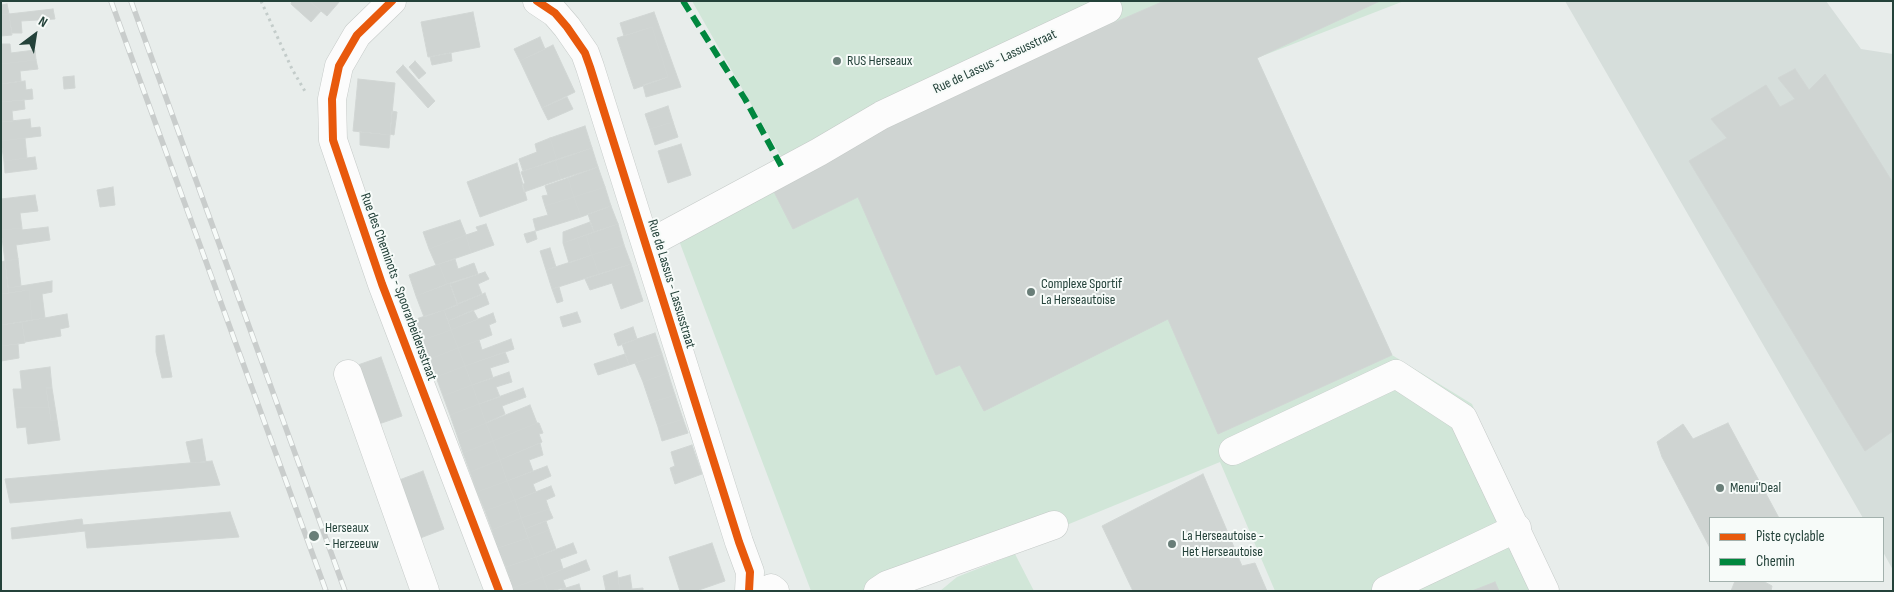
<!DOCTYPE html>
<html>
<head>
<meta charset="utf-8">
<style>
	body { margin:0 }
	#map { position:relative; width:1894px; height:592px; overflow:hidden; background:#e8edeb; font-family:"Sofia Sans Condensed",sans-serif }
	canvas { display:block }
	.frame { position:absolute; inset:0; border:2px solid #24423a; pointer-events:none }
	.legend { position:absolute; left:1709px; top:517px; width:175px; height:65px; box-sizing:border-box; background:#f7fbf9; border:1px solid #a3b1ad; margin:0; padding:6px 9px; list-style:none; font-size:15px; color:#24423a }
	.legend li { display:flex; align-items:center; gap:10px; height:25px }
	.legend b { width:25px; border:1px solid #a3b1ad }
	.north { position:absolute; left:10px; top:10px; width:50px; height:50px; -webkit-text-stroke:4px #f7fbf9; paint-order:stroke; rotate:31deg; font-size:14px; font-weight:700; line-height:20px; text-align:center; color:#24423a }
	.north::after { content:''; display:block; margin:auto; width:18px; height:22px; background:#24423a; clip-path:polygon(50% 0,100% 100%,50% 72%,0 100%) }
</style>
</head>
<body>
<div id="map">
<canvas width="1894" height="592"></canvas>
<div class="frame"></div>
<ul class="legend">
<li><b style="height:6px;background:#e8590c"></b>Piste cyclable</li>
<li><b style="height:6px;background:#00873e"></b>Chemin</li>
</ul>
<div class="north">N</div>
</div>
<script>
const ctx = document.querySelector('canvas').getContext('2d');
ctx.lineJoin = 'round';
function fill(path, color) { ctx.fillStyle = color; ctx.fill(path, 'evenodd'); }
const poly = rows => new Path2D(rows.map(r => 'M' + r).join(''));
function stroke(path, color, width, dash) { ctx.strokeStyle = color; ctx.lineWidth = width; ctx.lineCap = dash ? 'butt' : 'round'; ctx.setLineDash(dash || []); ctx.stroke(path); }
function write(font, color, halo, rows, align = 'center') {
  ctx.font = font + ' "Sofia Sans Condensed",sans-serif'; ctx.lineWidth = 4; ctx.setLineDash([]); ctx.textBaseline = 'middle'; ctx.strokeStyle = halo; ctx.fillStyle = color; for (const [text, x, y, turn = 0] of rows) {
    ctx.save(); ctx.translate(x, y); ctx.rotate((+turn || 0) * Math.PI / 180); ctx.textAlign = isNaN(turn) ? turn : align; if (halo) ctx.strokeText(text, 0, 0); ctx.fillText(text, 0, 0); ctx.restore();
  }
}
fill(poly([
	[1565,1,1826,1,1861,49,1893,54,1893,570,1883,552,1883,518,1863,518]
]), '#d6dedb');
fill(poly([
	[692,1,1404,1,1257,58,1392,355,1472,404,1556,591,1275,591,1220,462,906,591,811,591,675,230,783,160],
	[1015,554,1034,591,940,591,957,577]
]), '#d1e6d8');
const building = poly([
	[309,1,321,11,311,22,291,4,292,1,309,1],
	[309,1,340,1,327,16,309,1],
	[1164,1,1380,1,1257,58,1392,355,1218,434,1168,319,984,411,960,365,936,375,858,197,793,229,768,180,1017,65,1164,1],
	[7,4,9,14,1,15,1,5,7,4],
	[53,9,55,19,21,21,22,33,12,33,9,14,53,9],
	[473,12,480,47,428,57,421,22,473,12],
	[654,12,681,87,646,97,643,85,668,77,652,27,624,36,620,23,654,12],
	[9,14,12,35,1,36,1,15,9,14],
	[652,27,668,77,634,89,617,38,652,27],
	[540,37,545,49,520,61,514,49,540,37],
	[1,44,10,44,11,53,35,50,36,60,1,64,1,44],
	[553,45,575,92,542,108,520,61,553,45],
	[451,53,452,61,432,65,430,57,451,53],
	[36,60,38,69,20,71,21,81,1,84,1,64,36,60],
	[415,61,426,73,419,79,409,67,415,61],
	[403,65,435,101,428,108,396,72,403,65],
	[1795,69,1809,90,1825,74,1893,183,1893,431,1865,451,1689,161,1727,138,1711,119,1766,85,1780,107,1795,99,1778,78,1795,69],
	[74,76,75,88,64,89,63,77,74,76],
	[358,79,395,83,390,135,353,131,358,79],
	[25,81,26,90,32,89,33,99,1,102,1,84,25,81],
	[567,97,573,109,548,120,542,108,567,97],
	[24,100,25,109,12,111,13,121,1,122,1,102,24,100],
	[668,106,673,122,650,129,645,114,668,106],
	[392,111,397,112,394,135,390,134,392,111],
	[30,119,31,128,40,127,41,136,1,141,1,122,30,119],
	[673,122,678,137,655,145,650,129,673,122],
	[585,126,592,148,557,160,550,138,585,126],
	[360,132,390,135,389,148,360,145,360,132],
	[25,138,27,158,4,161,1,141,25,138],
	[550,138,557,160,523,171,519,159,537,152,535,144,550,138],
	[681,144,691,175,668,183,658,151,681,144],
	[592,148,598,167,561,179,555,160,592,148],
	[35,157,37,169,5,173,4,161,35,157],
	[555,160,561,179,524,192,522,185,525,183,521,172,555,160],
	[517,163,527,200,480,217,467,182,517,163],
	[598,167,605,187,574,197,568,178,598,167],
	[568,178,574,197,545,206,542,196,548,195,545,186,568,178],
	[113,187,115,205,100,207,97,190,113,187],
	[605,187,611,206,581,217,574,197,605,187],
	[35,195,38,211,20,213,22,228,1,230,1,199,35,195],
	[574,197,581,217,536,231,533,219,548,215,545,206,574,197],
	[611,206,618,224,594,232,588,214,611,206],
	[460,220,466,235,429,249,423,232,460,220],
	[590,222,594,232,563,243,563,232,590,222],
	[486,224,494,245,471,253,466,235,478,231,476,227,486,224],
	[618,224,624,245,592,255,586,235,618,224],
	[48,227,50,240,16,245,18,259,5,261,1,230,22,228,22,230,48,227],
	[535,231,537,239,527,243,524,234,535,231],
	[466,235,471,253,436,265,429,249,466,235],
	[586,235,592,255,569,263,563,243,586,235],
	[624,245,631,264,599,274,592,255,624,245],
	[550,248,556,267,546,270,540,251,550,248],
	[592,255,599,274,552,289,546,270,592,255],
	[18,259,21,286,8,288,5,261,18,259],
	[455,259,458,269,474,263,478,274,447,284,439,264,455,259],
	[5,261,9,293,1,294,1,262,5,261],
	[439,264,447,284,416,296,409,275,439,264],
	[631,264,643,301,621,309,612,283,590,290,585,279,631,264],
	[485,272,489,279,478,284,482,294,457,304,450,284,485,272],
	[52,281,52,292,42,294,45,318,32,320,29,290,9,293,8,288,52,281],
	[450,283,458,305,424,317,416,296,450,283],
	[559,287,563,301,557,303,552,289,559,287],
	[29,290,32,320,1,325,1,294,29,290],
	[485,293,489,304,448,321,444,310,485,293],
	[444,310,451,330,423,340,416,319,444,310],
	[473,310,478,319,451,330,448,321,473,310],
	[577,312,581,322,563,327,560,317,577,312],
	[493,313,496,322,489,325,492,335,458,348,451,330,493,313],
	[67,314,69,327,60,329,61,336,25,342,22,322,67,314],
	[22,322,25,343,1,346,1,325,22,322],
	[633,327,637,339,618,346,614,334,633,327],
	[451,330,458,348,430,359,423,340,451,330],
	[655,333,662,354,629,365,622,344,655,333],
	[164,335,172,377,162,378,156,352,156,336,164,335],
	[511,339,514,349,465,366,458,348,479,340,482,350,511,339],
	[18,344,19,358,1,361,1,346,18,344],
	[458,348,465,366,436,377,430,359,458,348],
	[505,352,509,362,490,368,493,378,472,385,465,366,505,352],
	[625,354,629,365,598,375,594,364,625,354],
	[662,354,668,373,643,382,635,363,662,354],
	[381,357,402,416,373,426,352,367,381,357],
	[465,366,472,385,443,396,436,377,465,366],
	[50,367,52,388,46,388,49,407,15,408,13,389,22,389,20,371,50,367],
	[509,372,512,382,496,387,500,397,479,404,472,385,509,372],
	[668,373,675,395,650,403,643,382,668,373],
	[472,385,479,404,450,415,443,396,472,385],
	[46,388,52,388,57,420,51,421,46,388],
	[523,388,526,397,502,406,505,414,486,423,479,404,523,388],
	[675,395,683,419,658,427,650,403,675,395],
	[479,404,486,423,457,435,450,415,479,404],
	[530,405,537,423,493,441,486,423,530,405],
	[49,407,51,421,57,420,60,440,28,444,26,427,17,428,15,408,49,407],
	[683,419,688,433,662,441,658,427,683,419],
	[486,423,493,441,463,453,457,435,486,423],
	[537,423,539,423,543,433,539,434,542,442,500,460,493,441,537,423],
	[1728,423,1779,518,1710,518,1710,548,1662,457,1657,442,1683,424,1693,439,1728,423],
	[202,439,206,462,191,463,186,442,202,439],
	[493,441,500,460,470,472,463,453,493,441],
	[540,443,543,455,529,460,533,471,507,481,500,460,540,443],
	[692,445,702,474,675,484,670,468,675,466,671,452,692,445],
	[500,460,507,481,477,492,470,472,500,460],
	[212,461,220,485,10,503,5,479,212,461],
	[547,466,551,476,533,484,536,492,515,500,507,481,547,466],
	[423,471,444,529,415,540,394,482,423,471],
	[1203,474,1242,566,1255,563,1267,591,1133,591,1102,526,1203,474],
	[507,481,515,500,485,511,477,492,507,481],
	[551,486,555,496,546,500,549,509,521,518,515,500,551,486],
	[515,500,521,518,492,530,485,511,515,500],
	[549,509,553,518,525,529,521,518,549,509],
	[230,512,239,537,87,548,85,531,12,539,11,528,82,519,83,525,230,512],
	[521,518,528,538,498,548,492,530,521,518],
	[546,521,549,530,528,538,525,529,546,521],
	[549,530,556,549,536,557,528,538,549,530],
	[528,538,536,557,506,567,498,548,528,538],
	[573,543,577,553,560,559,563,569,543,577,536,557,573,543],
	[712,543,725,581,696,591,680,591,669,557,712,543],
	[536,557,543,577,513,588,506,567,536,557],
	[586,560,590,570,563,580,566,588,548,591,543,577,586,560],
	[617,571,620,591,606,591,603,576,617,571],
	[630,575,632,589,643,588,643,591,620,591,618,578,630,575],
	[543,577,548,591,514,591,513,588,543,577],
	[1735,581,1763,581,1772,586,1771,591,1731,591,1735,581],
	[1495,582,1499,591,1472,591,1495,582],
	[579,584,581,591,559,591,566,588,579,584]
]);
fill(building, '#cfd4d2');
stroke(building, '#d1d6d4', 1);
const minor = poly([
	[392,1,357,35,339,66,332,99,333,140,382,284,499,591],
	[537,1,555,13,567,27,585,53,590,67,739,542,750,572,749,591],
	[646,245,819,152,882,115,1108,9],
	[348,374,425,591],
	[1233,451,1396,374,1463,418,1545,591],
	[771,588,775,591],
	[1386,590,1517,528],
	[878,591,887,585,1054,525]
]);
stroke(minor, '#c5cac8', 29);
stroke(poly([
	[261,1,292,69,306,93]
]), '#c3ccca', 3, [2.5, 4]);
stroke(minor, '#fcfcfc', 28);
const rail = poly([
	[111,1,326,591],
	[131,1,345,591]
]);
stroke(rail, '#c9cdcc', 5.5);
stroke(rail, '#f7fbf9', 4, [11]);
stroke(poly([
	[683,1,745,99,784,171]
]), '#00873e', 6, [12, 6]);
stroke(poly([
	[392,1,357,35,339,66,332,99,333,140,382,284,499,591],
	[537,1,555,13,567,27,585,53,590,67,739,542,750,572,749,591]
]), '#e8590c', 8);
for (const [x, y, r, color] of [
	[837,61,5,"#697e78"],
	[1031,292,5,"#697e78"],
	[1720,488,5,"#697e78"],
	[314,536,6,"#697e78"],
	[1172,544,5,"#697e78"]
]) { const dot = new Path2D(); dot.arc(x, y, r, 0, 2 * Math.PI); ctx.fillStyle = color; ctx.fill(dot); stroke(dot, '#f7fbf9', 2); }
write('14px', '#24423a', '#f7fbf9', [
	["RUS Herseaux",847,61],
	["Complexe Sportif",1041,284],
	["La Herseautoise",1041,300],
	["Menui'Deal",1730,488],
	["Herseaux",325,528],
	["- Herzeeuw",325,544],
	["La Herseautoise -",1182,536],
	["Het Herseautoise",1182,552]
], 'left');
write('14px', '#24423a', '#f7fbf9', [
	["Rue de Lassus - Lassusstraat",995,62,-25],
	["Rue de Lassus - Lassusstraat",671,284,73],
	["Rue des Cheminots - Spoorarbeidersstraat",398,287,70]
]);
</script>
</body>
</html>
